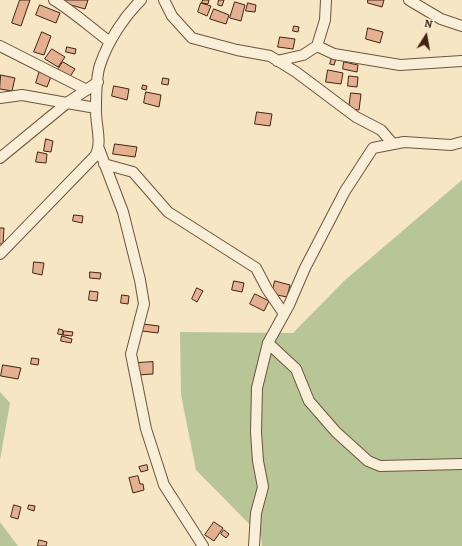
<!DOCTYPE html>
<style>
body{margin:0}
#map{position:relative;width:462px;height:546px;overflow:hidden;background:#f6e6c3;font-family:Alegreya,serif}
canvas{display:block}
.north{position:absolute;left:406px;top:16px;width:40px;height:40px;-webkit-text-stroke:3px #f9efd8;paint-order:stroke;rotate:11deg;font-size:11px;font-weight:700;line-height:16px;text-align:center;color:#3f2413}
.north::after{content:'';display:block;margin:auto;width:14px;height:18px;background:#3f2413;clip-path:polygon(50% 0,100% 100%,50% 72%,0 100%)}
</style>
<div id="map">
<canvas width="462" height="546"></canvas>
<div class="north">N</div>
</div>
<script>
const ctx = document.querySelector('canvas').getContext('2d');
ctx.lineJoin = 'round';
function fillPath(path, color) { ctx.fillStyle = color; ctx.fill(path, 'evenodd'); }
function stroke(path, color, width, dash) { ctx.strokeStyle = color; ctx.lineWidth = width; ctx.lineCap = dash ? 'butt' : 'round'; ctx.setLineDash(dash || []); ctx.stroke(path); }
const green = new Path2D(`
 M462,180V546H262L261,536L196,470L181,395L180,332L293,333L344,281Z
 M0,392L10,403L0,460Z
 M0,522L18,546H0Z`);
const building = new Path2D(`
 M20,0H30L21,26L12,23Z
 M65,0H88L85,9L64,3Z
 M203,0H209L208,4L202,3Z
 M219,0H224L222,6L218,5Z
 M368,0H384L382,7L368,3Z
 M235,2L245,5L241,21L230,18Z
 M201,3L211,6L207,16L198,12Z
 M248,3L256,5L255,12L246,11Z
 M40,5L60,13L56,23L36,15Z
 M214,9L229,15L226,24L210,19Z
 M294,26L299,27L298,32L293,31Z
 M368,28L383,32L380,43L366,39Z
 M42,32L51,36L44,55L34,52Z
 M280,37L295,39L293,49L278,47Z
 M67,47L76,49L75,54L66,52Z
 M52,49L65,57L58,67L45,59Z
 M332,58L336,59L334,65L330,64Z
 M63,62L75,69L69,78L57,71Z
 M344,62L358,65L357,72L343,69Z
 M40,70L52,74L47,87L36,83Z
 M328,70L343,73L341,84L326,82Z
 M1,75L15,78L12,91L0,89Z
 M349,76L358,77L357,87L348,86Z
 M163,78L169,79L168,85L162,84Z
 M143,85L147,86L146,90L142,89Z
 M114,86L129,89L127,100L112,96Z
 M146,92L161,95L159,107L144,103Z
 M351,93L361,94L359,110L349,109Z
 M257,112L272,114L270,126L255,124Z
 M46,139L53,141L51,152L44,151Z
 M115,144L137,147L135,157L113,154Z
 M38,152L47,154L46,163L36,162Z
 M74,215L83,216L82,223L73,221Z
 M0,228H4L3,244H0Z
 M34,262L44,263L42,275L33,273Z
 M90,272L101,273L100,279L90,278Z
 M234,281L244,283L242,292L232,290Z
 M275,281L290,285L287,297L272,294Z
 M197,288L203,291L197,302L192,299Z
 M90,291L98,292L97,301L89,300Z
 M255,294L269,301L264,311L250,304Z
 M122,295L129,296L128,304L121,303Z
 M143,324L159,326L158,333L142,331Z
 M59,329L63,330V335L58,334Z
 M64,331L73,332L72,336L63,335Z
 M62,336L72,339L71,343L61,341Z
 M32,358L39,359L38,365L31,364Z
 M153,362V374L138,375L137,363Z
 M3,365L21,368L18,379L1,376Z
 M147,465L148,470L141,472L139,467Z
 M138,476L140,484H143L144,490L133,493L129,478Z
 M14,505L21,507L18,519L11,517Z
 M29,505L35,506L34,511L28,509Z
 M214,522L223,528L214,541L205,535Z
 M224,530L229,534L226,538L221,534Z
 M39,540L47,542L46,546H38Z`);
const street = new Path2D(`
 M54,0C74,12 91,28 110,42
 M164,0L172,16L192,38L237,50L270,56L296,72L356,117L381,130L393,144
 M409,0L441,19L462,26
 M0,46L87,90
 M317,46L334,54L400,65L462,61
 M277,61L303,55L317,46L325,20L326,0
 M0,98L22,95L67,103L98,82
 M99,149L123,212L140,280L144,304L131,354L146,429L164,485L203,546
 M0,158L67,103L96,108
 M104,164L133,172L168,212L256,268L267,289L284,314
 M0,254L95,156C103,143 95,123 96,108C96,95 96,77 100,65C108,41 124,17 141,0
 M268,343L296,369L309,401L336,432L368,461L380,466L462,464
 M254,546L256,513L263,487L258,461L256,432L257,388L268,343L289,305L305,268L345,191L373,148L404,142L451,145L462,142`);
fillPath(green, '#b8c697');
fillPath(building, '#e5af91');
stroke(building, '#3f2413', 1);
stroke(street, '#6d543f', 12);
stroke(street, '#f9efd8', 10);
</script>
